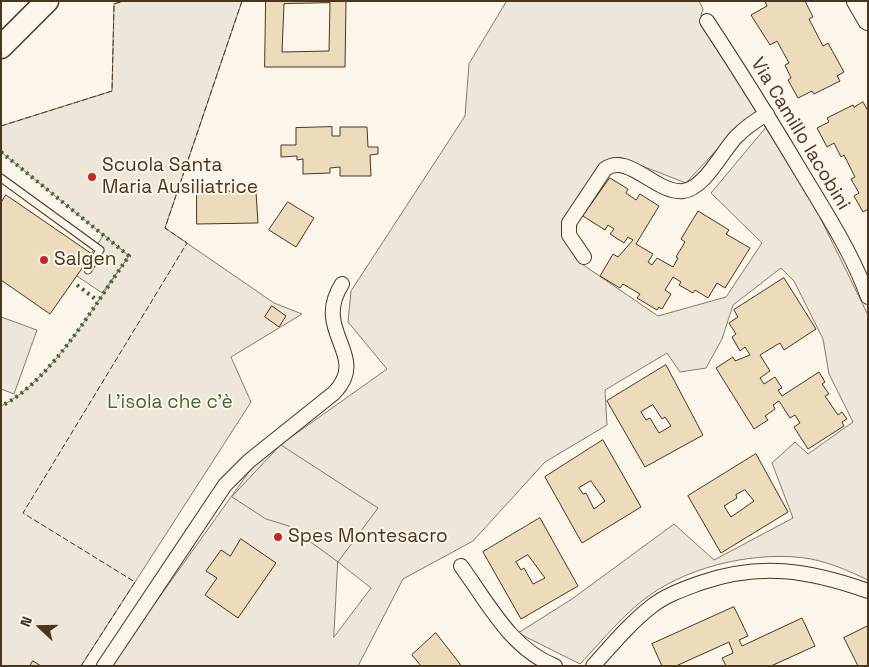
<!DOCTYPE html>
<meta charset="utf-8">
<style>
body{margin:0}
#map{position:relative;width:869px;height:667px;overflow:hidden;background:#fbf6e9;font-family:"Space Grotesk",sans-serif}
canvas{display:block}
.frame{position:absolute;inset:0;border:2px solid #4a3520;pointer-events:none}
.north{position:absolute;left:15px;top:602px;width:50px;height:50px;-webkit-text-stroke:4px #fbf6e9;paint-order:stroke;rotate:291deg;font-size:14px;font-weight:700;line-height:20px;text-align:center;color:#4a3520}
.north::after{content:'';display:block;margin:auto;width:18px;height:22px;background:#4a3520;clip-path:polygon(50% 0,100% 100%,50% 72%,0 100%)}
</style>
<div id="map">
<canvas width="869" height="667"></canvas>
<div class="frame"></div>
<div class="north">N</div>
</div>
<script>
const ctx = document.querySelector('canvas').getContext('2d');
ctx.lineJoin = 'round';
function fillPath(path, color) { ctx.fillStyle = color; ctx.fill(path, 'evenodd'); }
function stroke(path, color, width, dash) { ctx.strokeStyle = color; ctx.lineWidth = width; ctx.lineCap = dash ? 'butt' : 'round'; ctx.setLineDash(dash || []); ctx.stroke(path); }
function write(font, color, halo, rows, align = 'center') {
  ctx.font = font + ' "Space Grotesk",sans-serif'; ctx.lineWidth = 4; ctx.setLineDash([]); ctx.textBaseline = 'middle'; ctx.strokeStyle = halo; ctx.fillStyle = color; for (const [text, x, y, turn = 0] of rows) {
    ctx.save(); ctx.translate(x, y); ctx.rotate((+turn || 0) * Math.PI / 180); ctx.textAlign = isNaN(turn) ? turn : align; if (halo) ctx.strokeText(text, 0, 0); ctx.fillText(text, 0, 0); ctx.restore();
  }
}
const green = new Path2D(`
 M124,1H242L165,228L274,303L302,314L231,357L251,402L81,666H1V406C52,381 96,302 129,256L1,152V126L112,91L114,4Z
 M507,1H699L703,9L701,15L758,112L723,143L686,183L619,157L571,207L562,231L579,262L658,316L726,297L762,243L711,193L767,126L812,201L868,315V580C849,571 831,563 811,559C760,550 692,565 650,595C624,613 602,641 580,664L518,633L572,599L674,524L714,560L793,518L772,463L795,442L808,454L853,422L829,374L823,339L794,281L781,268L733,305L722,339L706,368L680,372L667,353L605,390L607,425L545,462L473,541L403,579L358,666H110L256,462L387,369L348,322L351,291L465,116L469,64ZM338,562L371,588L334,637Z
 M1,317L37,330L14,394L1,389Z`);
const parking = new Path2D(`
 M104,235L129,256L102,293L77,276Z
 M281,445L378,508L338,562L289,526L266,519L232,497Z`);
const building = new Path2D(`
 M266,1H346L345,67H265ZM330,3L329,51L282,52L284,4Z
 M805,1L813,17L809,19L823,46L828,43L844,72L837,76L840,81L814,94L812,91L798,98L788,80L791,78L785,65L789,63L777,41L770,45L751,15L767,6L765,1Z
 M863,102L868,111V209L863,212L854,196L859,193L851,179L855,177L844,155L841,157L834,143L827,147L817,128L829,122L827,118L853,105L854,107Z
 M332,127V136H340V127H367L368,147H378V154L370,155L371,176H340V167L330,168V173L303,174V159L297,160V156L281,157V145H296V128Z
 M610,178L628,189L626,193L636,200L640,194L659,206L636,244L653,254L648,262L652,265L657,258L673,267L678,258L676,257L685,242L681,239L698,211L729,230L726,234L750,248L725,288L717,283L708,298L695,290L693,293L679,285L681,282L673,277L665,290L671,294L662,309L659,307L657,310L637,298L640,294L623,284L620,288L600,276L613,254L618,257L633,240L628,237L624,243L610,234L614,229L608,225L605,230L583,216Z
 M197,190L256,192L258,223L197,224Z
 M6,195L92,254L50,314L1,280V203Z
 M288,202L314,218L296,247L269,230Z
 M784,278L816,329L784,350L780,343L760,355L770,371L760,378L764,384L775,377L782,388L778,390L782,396L819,372L825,382L822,384L829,394L825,396L838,415L842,412L847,419L842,422L844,426L808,449L794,427L800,423L795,415L790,418L779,401L773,405L775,409L765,416L768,420L754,429L716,368L733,357L735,361L750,355L745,347L740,351L732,337L736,334L729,323L738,317L734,310Z
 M272,306L286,316L279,327L265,317Z
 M666,365L703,435L645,467L607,401ZM653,405L662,419L665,417L671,426L659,433L650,418L646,420L641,412Z
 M603,440L641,507L582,543L545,477ZM591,481L605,501L594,509L586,493L583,494L579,488Z
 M756,454L788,512L721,553L688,496ZM745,490L754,501L731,517L724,506L737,498L736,495Z
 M540,518L578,586L521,619L483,552ZM528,555L545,578L533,584L524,568L521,570L516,562Z
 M241,539L276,563L238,618L205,595L217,578L206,571L221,550L230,556Z
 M734,607L748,636L739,640L742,646L802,618L815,646L771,666H726L722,658L733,653L729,642L676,666H662L652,644Z
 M868,626V666H858L844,638Z
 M436,633L460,664L461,666H421L412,655Z
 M33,661L41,666H30Z`);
const lane = new Path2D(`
 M1,178L100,250L88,270`);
const street = new Path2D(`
 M707,21C740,71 771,121 802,173C826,213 852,253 868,297
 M584,257L569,235V223L605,169C628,152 656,194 683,191C704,189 722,152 736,137C745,128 756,120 767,114
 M461,566C488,603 511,649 555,666
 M104,666L225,485L249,461L334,393C371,355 311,332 342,284
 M593,666C612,645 630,623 652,606C666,595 684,589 700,583C760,562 809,570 868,591`);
const secondary = new Path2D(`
 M857,1L868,20`);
const primary = new Path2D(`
 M1,47L47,1`);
const hedge = new Path2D(`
 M1,152L129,256C96,302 52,381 1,406
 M77,285L98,301`);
const fence = new Path2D(`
 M1,126L112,91L114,4L124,1
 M81,666L135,582L23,513L187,243L165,228L242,1`);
const markers = [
 [92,177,5,"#c62828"],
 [44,260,5,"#c62828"],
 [278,537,5,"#c62828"]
];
const streetNames = [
 ["Via Camillo Iacobini",800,134,59]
];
const poiNames = [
 ["Scuola Santa",102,166],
 ["Maria Ausiliatrice",102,188],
 ["Salgen",54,260],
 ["Spes Montesacro",288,537]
];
const parkNames = [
 ["L'isola che c'è",170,403]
];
fillPath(green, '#ede6d9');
stroke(green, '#887966', 1);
fillPath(parking, '#ede7d9');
stroke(parking, '#887966', 1);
fillPath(building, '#ecdcbc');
stroke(building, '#4a3520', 1);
stroke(lane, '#4a3520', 9);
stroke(street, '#4a3520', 16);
stroke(secondary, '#4a3520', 22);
stroke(primary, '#4a3520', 25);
stroke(lane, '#fbf6e9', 7);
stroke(street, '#fbf6e9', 14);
stroke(secondary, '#fbf6e9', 20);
stroke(primary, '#fbf6e9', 22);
stroke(hedge, '#436837', 4, [2.5, 4]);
stroke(fence, '#4a3520', 1, [6, 2.5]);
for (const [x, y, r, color] of markers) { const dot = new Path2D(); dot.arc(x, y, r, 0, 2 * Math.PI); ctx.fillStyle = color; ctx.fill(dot); stroke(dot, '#fbf6e9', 2); }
write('19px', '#4a3520', '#fbf6e9', streetNames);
write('19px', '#4a3520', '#fbf6e9', poiNames, 'left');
write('19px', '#436837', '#fbf6e9', parkNames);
</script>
